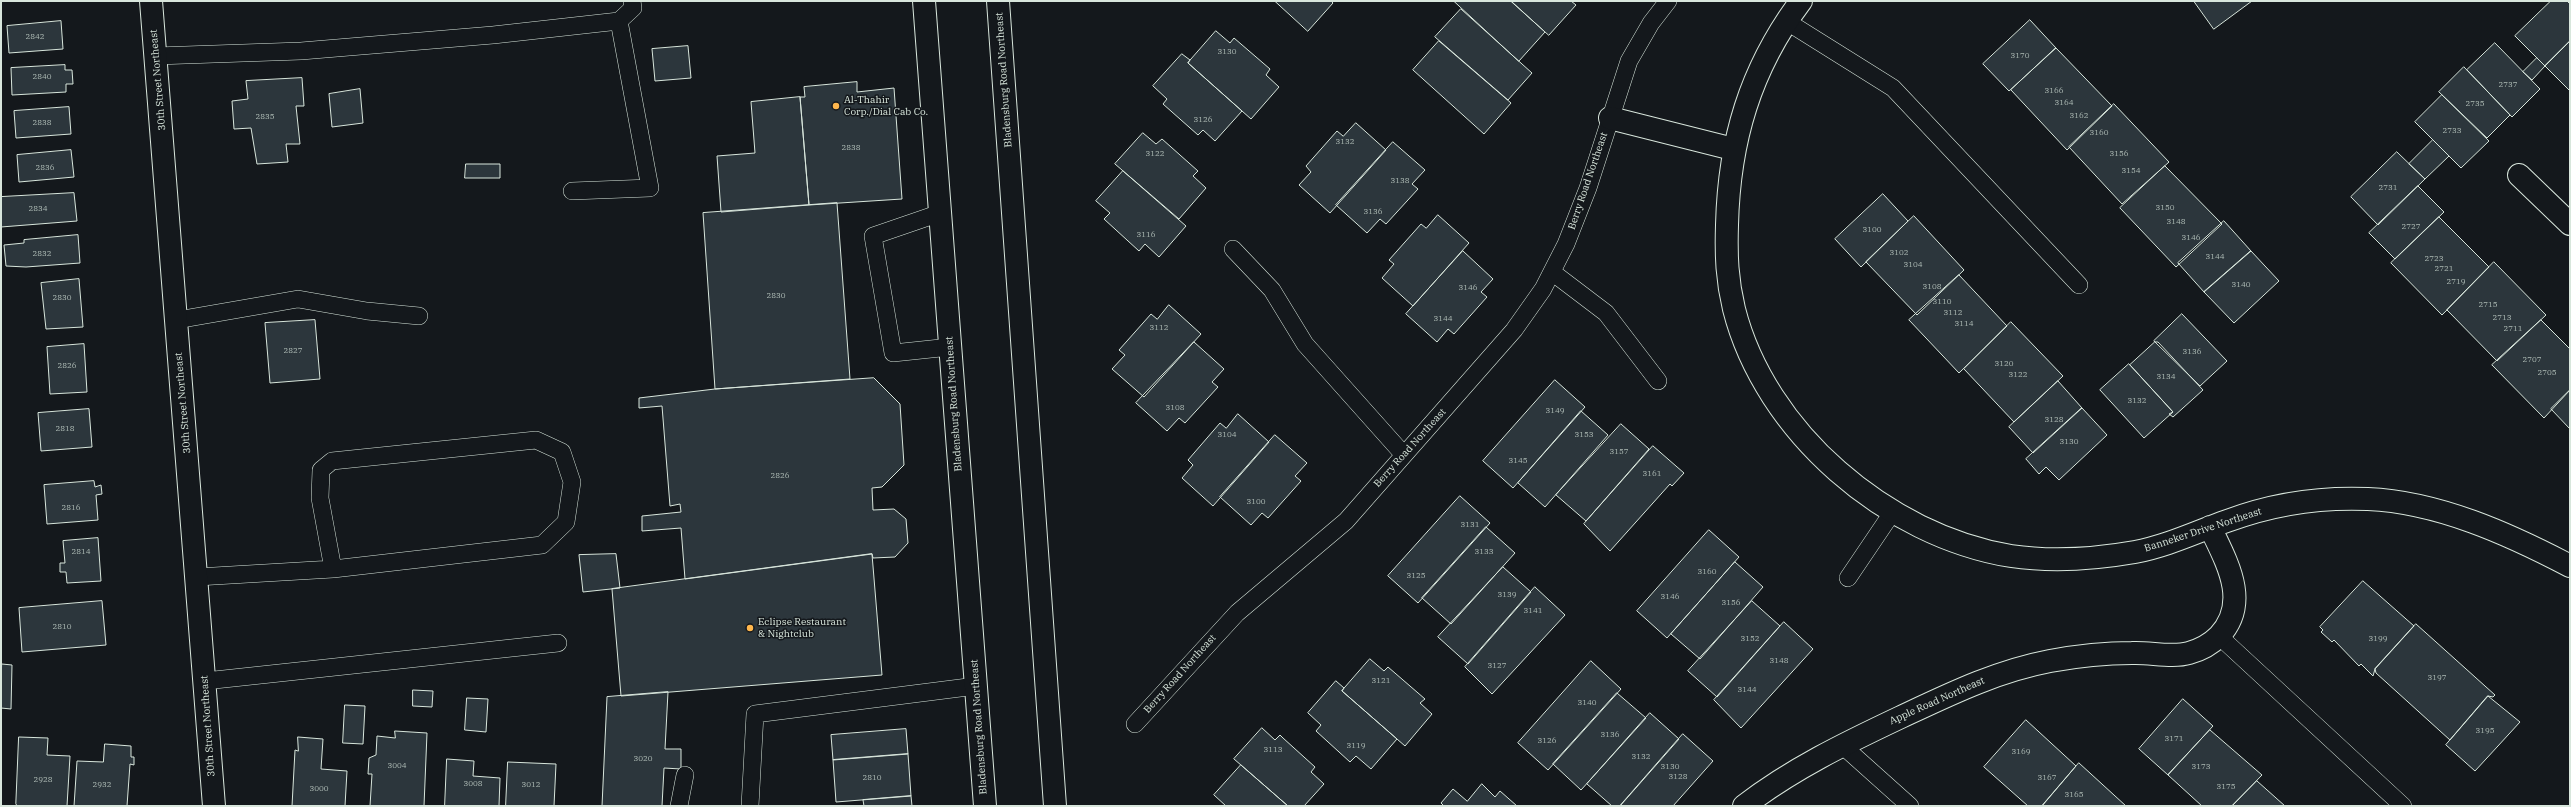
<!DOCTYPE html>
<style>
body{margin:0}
#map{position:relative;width:2571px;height:807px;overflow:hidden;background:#14181c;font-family:"IBM Plex Serif",serif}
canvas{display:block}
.frame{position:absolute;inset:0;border:2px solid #d8e6dc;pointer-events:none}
</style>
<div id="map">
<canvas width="2571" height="807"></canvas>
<div class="frame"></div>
</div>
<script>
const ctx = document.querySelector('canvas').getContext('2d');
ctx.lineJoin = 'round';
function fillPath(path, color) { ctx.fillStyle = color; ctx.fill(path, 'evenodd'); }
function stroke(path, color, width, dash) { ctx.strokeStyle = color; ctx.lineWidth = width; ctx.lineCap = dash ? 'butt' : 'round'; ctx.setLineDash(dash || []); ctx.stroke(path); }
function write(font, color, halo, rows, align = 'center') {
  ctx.font = font + ' "IBM Plex Serif",serif'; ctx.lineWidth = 3; ctx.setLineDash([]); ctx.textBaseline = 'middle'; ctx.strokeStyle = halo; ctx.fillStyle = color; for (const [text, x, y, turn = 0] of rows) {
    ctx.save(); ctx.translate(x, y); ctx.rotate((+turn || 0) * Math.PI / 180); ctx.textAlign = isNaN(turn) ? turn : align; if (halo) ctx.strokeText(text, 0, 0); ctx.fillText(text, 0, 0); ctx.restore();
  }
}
const building = new Path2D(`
 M1275,1H1331L1333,3L1308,31Z
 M1454,1H1511L1545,32L1519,61Z
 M1511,1H1571L1576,5L1549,35Z
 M2194,1H2252L2214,29Z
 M2551,1H2567L2570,4V41L2545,66L2515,36Z
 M1461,9L1532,73L1508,100L1435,37Z
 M2030,20L2056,48L2009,91L1983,64Z
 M61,21L63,49L9,53L7,26Z
 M1216,31L1230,43L1234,38L1270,69L1266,75L1279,87L1251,119L1188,63Z
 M1439,41L1511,103L1484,134L1413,70Z
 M2570,41V91L2545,66Z
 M2495,43L2540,89L2512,117L2467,70Z
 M688,46L691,78L655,81L652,49Z
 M2056,48L2112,106L2067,150L2011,90Z
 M1182,54L1190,60L1188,63L1242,111L1215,141L1203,130L1198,135L1163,104L1167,99L1153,86Z
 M2537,58L2545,66L2532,80L2523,72Z
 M65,65V70H72L73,84H66V92L12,95L11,68Z
 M2464,67L2510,115L2487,138L2439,92Z
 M302,78L304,106H296L300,144H286L288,162L257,164L251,128L234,129L232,101L248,99L246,81Z
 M857,82V92L894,88L902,199L809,205L800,97H805L804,87Z
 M360,89L363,123L332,127L329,94Z
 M2442,95L2489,141L2461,168L2415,122Z
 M800,97L809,205L721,212L717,156L755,153L751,102Z
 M2114,104L2169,162L2122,204L2069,147Z
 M69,107L71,134L16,138L14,111Z
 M1356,123L1386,150L1330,213L1299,185L1311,172L1306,166L1337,131L1343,136Z
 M1143,133L1156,144L1162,139L1198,171L1193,176L1206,188L1179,219L1115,164Z
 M2433,140L2449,156L2425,179L2409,164Z
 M1393,142L1425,170L1412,184L1418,189L1386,224L1380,219L1367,233L1336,205Z
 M71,150L74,177L19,182L17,155Z
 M2397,152L2425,179L2378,225L2351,197Z
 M466,164H500V178H465Z
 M2165,166L2222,224L2176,267L2120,208Z
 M1123,171L1186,226L1159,257L1145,244L1139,251L1104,219L1110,213L1096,201Z
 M2418,186L2444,212L2395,259L2369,233Z
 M74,193L77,221L1,227V197Z
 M1883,194L1908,221L1861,267L1835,239Z
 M837,203L850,379L715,389L703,213Z
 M1438,215L1469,243L1413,306L1382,278L1394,264L1389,260L1421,224L1426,228Z
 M1914,216L1964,270L1917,315L1866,262Z
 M2439,217L2489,267L2442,315L2391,263Z
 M2224,221L2251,251L2204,292L2178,263Z
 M78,235L80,263L26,267L6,266L4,245L24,243V240Z
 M1463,251L1493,279L1481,292L1487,297L1454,334L1448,329L1437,342L1406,314Z
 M2251,251L2279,281L2234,323L2204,292Z
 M2494,262L2546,315L2497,361L2447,310Z
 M1959,275L2007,326L1959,373L1909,320Z
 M79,279L83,327L46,329L41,283Z
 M1169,305L1201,334L1144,397L1112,369L1125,355L1119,350L1151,314L1157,319Z
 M2182,314L2227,361L2200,386L2154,341Z
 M315,320L320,379L270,383L265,323Z
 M2541,320L2570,349V390L2544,418L2492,365Z
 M2011,322L2063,376L2014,422L1964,369Z
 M1194,342L1224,369L1212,382L1218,387L1185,423L1179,418L1167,431L1136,403Z
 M2155,342H2158L2203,390L2173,417L2169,414L2173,412L2130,365Z
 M84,344L87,392L50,394L47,347Z
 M2129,364L2173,412L2144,438L2100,390Z
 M874,378L900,404L904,465L882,487L872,488L873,510L894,509L906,519L908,543L895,557L873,558L872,554L685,579L681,528L642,531V516L681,512L680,504L670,506L662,406L639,408V398L715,389Z
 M1555,380L1585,407L1513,488L1483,461Z
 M2058,381L2082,408L2033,453L2009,427Z
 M2570,390V429L2551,409Z
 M2082,408L2107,435L2059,480L2046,467L2039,474L2026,459Z
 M89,409L92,447L41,451L38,413Z
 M1581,411L1608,435L1545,507L1518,483Z
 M1238,414L1269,442L1213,506L1182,478L1193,465L1188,460L1220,423L1226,428Z
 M1621,424L1649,449L1586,521L1556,495Z
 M1275,435L1307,463L1295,476L1301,481L1268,518L1262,513L1251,525L1220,497Z
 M1653,446L1684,473L1672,486L1670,484L1610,551L1584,524Z
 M94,481L95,487L101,485L102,494L96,495L98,520L47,524L44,485Z
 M1460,496L1490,523L1418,603L1388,576Z
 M1486,527L1515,553L1451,624L1422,598Z
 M1709,530L1739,557L1667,638L1637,611Z
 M98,538L101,581L67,583L66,572H60V563H65L63,541Z
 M616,554L620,588L583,592L579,555Z
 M872,554L882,675L621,696L612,589Z
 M1735,562L1763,587L1700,659L1671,634Z
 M1503,567L1531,592L1468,664L1438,637Z
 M2363,581L2414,626L2375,669L2373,676L2361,664L2359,666L2334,640L2332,642L2321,632L2323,630L2320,627Z
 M1535,587L1565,615L1492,694L1465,667Z
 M102,601L106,645L22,652L19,608Z
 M1752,601L1780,626L1717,697L1688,671Z
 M1784,622L1813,649L1741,728L1714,700Z
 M2416,624L2495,695L2493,697L2488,696L2450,740L2376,673L2375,669Z
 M1370,659L1384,671L1388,667L1425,699L1420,703L1432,714L1405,746L1342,691Z
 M1591,661L1621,689L1548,770L1518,743Z
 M2,664L12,665L11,709L1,708Z
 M1336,681L1344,688L1342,691L1397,739L1371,769L1356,756L1350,762L1316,731L1321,725L1308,713Z
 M413,690L433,691L432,707L413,706Z
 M668,692L665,749H681V769L664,768L662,806H602L607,697Z
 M1617,693L1646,718L1581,790L1553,764Z
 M2488,696L2520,722L2475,771L2446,745Z
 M467,698L488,699L486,732L465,730Z
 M2183,699L2213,726L2168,775L2139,749Z
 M345,705L365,706L363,744L343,743Z
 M1650,713L1679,739L1620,806H1612L1587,784Z
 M2026,720L2076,766L2042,806H2028L1984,767Z
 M1262,728L1275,740L1280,735L1283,738L1315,767L1311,772L1324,784L1304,806H1288L1234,759Z
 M906,729L908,754L833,760L831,735Z
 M2210,730L2262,775L2232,806H2202L2168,775Z
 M395,731L427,733L424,806H370L372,774H368L369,758L376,755L377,736L395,738Z
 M1683,734L1713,761L1673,806H1620Z
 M19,737L48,738L47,755L70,756L67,806H17L16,804Z
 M298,737L323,739L321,769L347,771L345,806H292L295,750L298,751Z
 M105,744L131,746V757H134V765L130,764L127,806H74L77,761L103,762Z
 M908,754L911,796L836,802L833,760Z
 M447,759L474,761L473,776L500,778L499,806H445Z
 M508,762L556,764L554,806H506Z
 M2079,763L2126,806H2042Z
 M1241,765L1288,806H1226L1214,795Z
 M2257,781L2285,806H2232Z
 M1482,784L1495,797L1500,791L1517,806H1444L1441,803L1453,789L1467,801Z
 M911,796L912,806H864L863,800Z`);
const lane = new Path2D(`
 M1786,21L1893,88L2079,285
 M156,56L301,51L493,35L619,21L633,8L632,1
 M572,191L650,188L619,21
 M940,213L873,236L893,353L950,347
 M1233,249L1272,290L1305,344L1404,455
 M1552,272L1606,313L1658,381
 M177,320L298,299L367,311L419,316
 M197,577L333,569L542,545L566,522L572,482L562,452L536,440L332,461L321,470L320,498L333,569
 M1848,578L1894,510
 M2219,636L2403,806
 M205,681L558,643
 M1135,724L1237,613L1346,521L1514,330L1543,289L1566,244L1588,188L1629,61L1651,23L1668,1
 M1843,746L1910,806
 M679,806L685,775
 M750,806L755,714L976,686`);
const street = new Path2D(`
 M151,1L214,806
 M1801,1C1750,69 1729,141 1727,225C1726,256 1727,280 1734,309C1765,432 1887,536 2011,556C2052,562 2095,559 2135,552C2167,546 2196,532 2227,521C2272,504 2320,497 2368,499C2438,502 2509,534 2570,566
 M1610,118L1733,149
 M2519,175L2570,224
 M1744,806C1792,769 1846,743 1901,717C1950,694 1997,671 2050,661C2077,656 2104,653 2132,653C2150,652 2172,658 2189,653C2200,650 2211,644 2219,636C2251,602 2226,561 2210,527`);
const primary = new Path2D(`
 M924,1L985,806
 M998,1L1055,806`);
const markers = [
 [836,106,4,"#ffb74d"],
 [750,628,4,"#ffb74d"]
];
const numberNames = [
 ["2842",35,37],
 ["3130",1227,52],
 ["3170",2020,56],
 ["2840",42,77],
 ["2737",2508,85],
 ["3166",2054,91],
 ["3164",2064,103],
 ["2735",2475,104],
 ["3162",2079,116],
 ["2835",265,117],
 ["3126",1203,120],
 ["2838",42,123],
 ["2733",2452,131],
 ["3160",2099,133],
 ["3132",1345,142],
 ["2838",851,148],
 ["3122",1155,154],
 ["3156",2119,154],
 ["2836",45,168],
 ["3154",2131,171],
 ["3138",1400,181],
 ["2731",2388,188],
 ["3150",2165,208],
 ["2834",38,209],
 ["3136",1373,212],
 ["3148",2176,222],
 ["2727",2411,227],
 ["3100",1872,230],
 ["3116",1146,235],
 ["3146",2191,238],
 ["3102",1899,253],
 ["2832",42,254],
 ["3144",2215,257],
 ["2723",2434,259],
 ["3104",1913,265],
 ["2721",2444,269],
 ["2719",2456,282],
 ["3140",2241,285],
 ["3108",1932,287],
 ["3146",1468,288],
 ["2830",776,296],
 ["2830",62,298],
 ["3110",1942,302],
 ["2715",2488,305],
 ["3112",1953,313],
 ["2713",2502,318],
 ["3144",1443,319],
 ["3114",1964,324],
 ["3112",1159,328],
 ["2711",2513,329],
 ["2827",293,351],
 ["3136",2192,352],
 ["2707",2532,360],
 ["3120",2004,364],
 ["2826",67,366],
 ["2705",2547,373],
 ["3122",2018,375],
 ["3134",2166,377],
 ["3132",2137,401],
 ["3108",1175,408],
 ["3149",1555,411],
 ["3128",2054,420],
 ["2818",65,429],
 ["3104",1227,435],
 ["3153",1584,435],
 ["3130",2069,442],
 ["3157",1619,452],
 ["3145",1518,461],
 ["3161",1652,474],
 ["2826",780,476],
 ["3100",1256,502],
 ["2816",71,508],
 ["3131",1470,525],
 ["2814",81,552],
 ["3133",1484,552],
 ["3160",1707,572],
 ["3125",1416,576],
 ["3139",1507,595],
 ["3146",1670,597],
 ["3156",1731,603],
 ["3141",1533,611],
 ["2810",62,627],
 ["3152",1750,639],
 ["3199",2378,639],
 ["3148",1779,661],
 ["3127",1497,666],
 ["3197",2437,678],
 ["3121",1381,681],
 ["3144",1747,690],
 ["3140",1587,703],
 ["3195",2485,731],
 ["3136",1610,735],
 ["3171",2174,739],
 ["3126",1547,741],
 ["3119",1356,746],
 ["3113",1273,750],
 ["3169",2021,752],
 ["3132",1641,757],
 ["3020",643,759],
 ["3004",397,766],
 ["3130",1670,767],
 ["3173",2201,767],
 ["3128",1678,777],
 ["2810",872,778],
 ["3167",2047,778],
 ["2928",43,780],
 ["3008",473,784],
 ["2932",102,785],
 ["3012",531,785],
 ["3175",2226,787],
 ["3000",319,789],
 ["3165",2074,795]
];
const streetNames = [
 ["30th Street Northeast",158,80,-95],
 ["Bladensburg Road Northeast",1004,80,-94],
 ["Berry Road Northeast",1588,181,-71],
 ["30th Street Northeast",183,403,-95],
 ["Bladensburg Road Northeast",954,404,-94],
 ["Berry Road Northeast",1410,448,-48],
 ["Banneker Drive Northeast",2203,530,-18],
 ["Berry Road Northeast",1180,674,-48],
 ["Apple Road Northeast",1937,701,-24],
 ["30th Street Northeast",208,726,-94],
 ["Bladensburg Road Northeast",979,727,-94]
];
const poiNames = [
 ["Al-Thahir",844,100],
 ["Corp./Dial Cab Co.",844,112],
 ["Eclipse Restaurant",758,622],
 ["& Nightclub",758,634]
];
fillPath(building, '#2c363c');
stroke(building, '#d8e6dc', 1);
stroke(lane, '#d8e6dc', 18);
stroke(street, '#d8e6dc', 24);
stroke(primary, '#d8e6dc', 24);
stroke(lane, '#14181c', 17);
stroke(street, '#14181c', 22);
stroke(primary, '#14181c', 22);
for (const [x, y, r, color] of markers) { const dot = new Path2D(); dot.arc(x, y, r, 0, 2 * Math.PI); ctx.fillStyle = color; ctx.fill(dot); stroke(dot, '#14181c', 1.5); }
write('8px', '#adbab4', null, numberNames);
write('10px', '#d8e6dc', '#14181c', streetNames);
write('10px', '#d8e6dc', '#14181c', poiNames, 'left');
</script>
